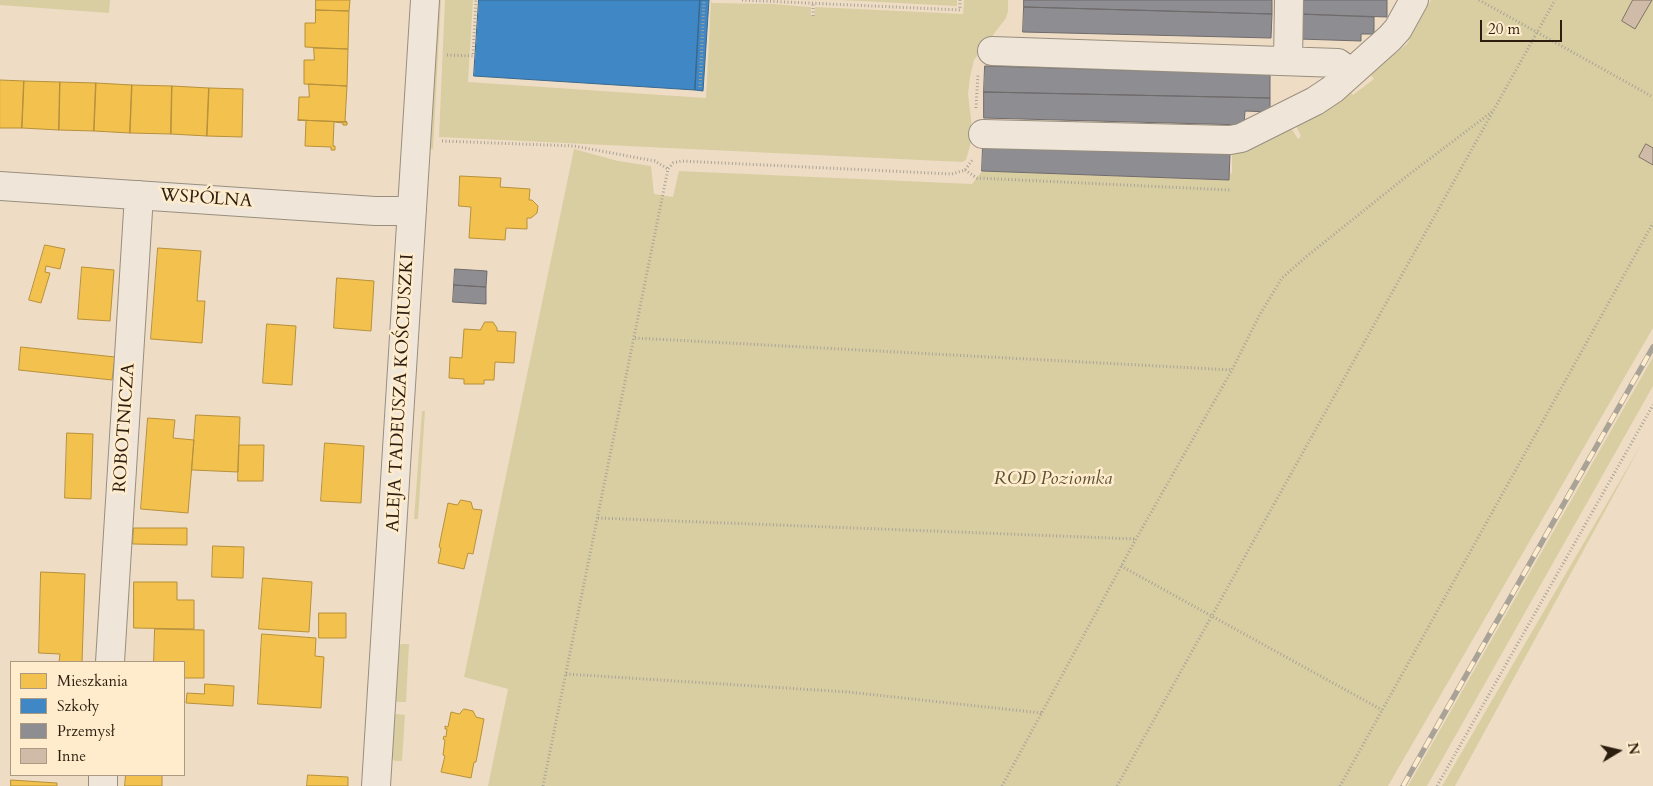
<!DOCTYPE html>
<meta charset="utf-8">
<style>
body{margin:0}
#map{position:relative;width:1653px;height:786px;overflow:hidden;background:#eeddc4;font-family:Cardo,serif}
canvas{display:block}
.legend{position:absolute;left:10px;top:661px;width:175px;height:115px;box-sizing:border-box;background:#ffeccd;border:1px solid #ab9981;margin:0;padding:6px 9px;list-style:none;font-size:15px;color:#2c1d0f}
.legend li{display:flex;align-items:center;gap:10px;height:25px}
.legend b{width:25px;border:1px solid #ab9981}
.north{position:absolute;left:1593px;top:726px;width:50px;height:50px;-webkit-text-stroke:4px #ffeccd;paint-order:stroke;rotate:81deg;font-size:14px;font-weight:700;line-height:20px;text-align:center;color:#2c1d0f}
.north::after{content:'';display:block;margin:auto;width:18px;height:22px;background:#2c1d0f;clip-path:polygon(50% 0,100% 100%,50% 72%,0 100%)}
.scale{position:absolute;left:1480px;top:20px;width:82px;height:22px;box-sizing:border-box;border:2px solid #2c1d0f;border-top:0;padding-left:6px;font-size:15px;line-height:18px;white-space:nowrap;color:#2c1d0f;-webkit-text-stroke:4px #ffeccd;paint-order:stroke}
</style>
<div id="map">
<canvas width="1653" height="786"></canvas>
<ul class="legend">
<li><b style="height:14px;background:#f2c14e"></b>Mieszkania</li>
<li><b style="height:14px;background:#3f88c5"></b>Szkoły</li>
<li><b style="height:14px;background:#8d8d92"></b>Przemysł</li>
<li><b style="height:14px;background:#d0bba9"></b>Inne</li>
</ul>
<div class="north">N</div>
<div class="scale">20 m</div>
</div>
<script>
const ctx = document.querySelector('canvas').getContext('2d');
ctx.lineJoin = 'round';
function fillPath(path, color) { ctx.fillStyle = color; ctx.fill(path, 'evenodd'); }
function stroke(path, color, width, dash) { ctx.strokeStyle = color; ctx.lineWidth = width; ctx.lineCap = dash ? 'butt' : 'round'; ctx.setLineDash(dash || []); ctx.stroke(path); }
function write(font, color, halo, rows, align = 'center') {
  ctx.font = font + ' Cardo,serif'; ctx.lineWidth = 5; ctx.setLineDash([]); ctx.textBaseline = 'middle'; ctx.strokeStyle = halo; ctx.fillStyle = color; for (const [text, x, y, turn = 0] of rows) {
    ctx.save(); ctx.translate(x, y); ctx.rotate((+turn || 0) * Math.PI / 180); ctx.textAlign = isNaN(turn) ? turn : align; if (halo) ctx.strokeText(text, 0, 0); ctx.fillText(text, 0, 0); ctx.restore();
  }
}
const green = new Path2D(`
 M0,0H110L109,13L0,5Z
 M436,0H441L433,149L427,148Z
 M445,0H473L468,82L706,98L711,0L712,3L773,4L811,7V16H814L815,7L963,14L964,0H1008V11L1006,18L974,60L970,77L968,94L973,135L966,160L962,162L439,137Z
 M840,0H957V6Z
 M1431,0H1653V328L1388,786H488L508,689L464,677L574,149L618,161L651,166L654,194L673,197L679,171L972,184L982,171L1229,180L1230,174L1232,173V153L1288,123L1298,139L1301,136L1293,120L1349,91L1353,95L1374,79L1370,74L1407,44Z
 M1653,357V386L1427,786H1408Z
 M422,411H425L418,519H414Z
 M1642,443L1455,786H1442Z
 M401,644H409L406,702H397L393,697L396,648Z
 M396,714L405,715L402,761H395L390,757L391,718Z`);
const homes = new Path2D(`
 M316,0H350L349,11L316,10Z
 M316,10L349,11L348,49L305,47V23H315Z
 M314,48L348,49L347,86L304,84V60H314Z
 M0,80L24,81L22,128H0Z
 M24,81L60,82L59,130L22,128Z
 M60,82L96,83L94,131L59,130Z
 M96,83L132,85L130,133L94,131Z
 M309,84L347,86L345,121L347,122L298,120L299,97H309Z
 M132,85L172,86L171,134L130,133Z
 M172,86L209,88L207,136L171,134Z
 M209,88L243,89L242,137L207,136Z
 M298,120L347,122V125H343V123L334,122L333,146H335V150H331V147L305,146L306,121Z
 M460,176L501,178L500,187L530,189L529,200H532L538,206L537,213L531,218H527V229L506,228L505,240L469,238L471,207L459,206Z
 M45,245L65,249L60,269L46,266L45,272L50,273L41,303L29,300Z
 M158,248L201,251L197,301H205L202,343L151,339Z
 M82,267L114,270L110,321L78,319Z
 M337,278L374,281L371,331L334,328Z
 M485,322H493L497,328V331L516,332L514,363L495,362L494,380H484V384H464V379L449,378L450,357L462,358L464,329L480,330Z
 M267,324L296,326L292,385L263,383Z
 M21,347L115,357L112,380L19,370Z
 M196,415L240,417L238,472L192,470Z
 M148,418L175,420L173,438L194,440L188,513L141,509Z
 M67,433L93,434L91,499L65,498Z
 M325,443L364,446L361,503L321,501Z
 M239,445H264L263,481H238Z
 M461,500L471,502L473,509L482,510L473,554L468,553L464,569L438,563L441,548L439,547L448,503L457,505Z
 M134,528H187V545L133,544Z
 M213,546L244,547L243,578L212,577Z
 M41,572L85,574L82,662H59L60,654L39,653Z
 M263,578L312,582L309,632L259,629Z
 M134,582H177V600H194V629L134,628Z
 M319,613H346V638H319Z
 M155,629L204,630V678H184V662H154Z
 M262,634L316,638L315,656L324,657L321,708L258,704Z
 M205,684L234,686L233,706L186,703L187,693L204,694Z
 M464,709L473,711L476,717L484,719L476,762H474L471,778L441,772L445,756L443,755L445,740L443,739L444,736L446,737L447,729H445V726L448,727L451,712L459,714Z
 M126,775H162V786H125Z
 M308,775L348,777V786H307Z
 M11,780L57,783V786H11Z`);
const schools = new Path2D(`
 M479,0H700L695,90L474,76Z
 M700,0H709L703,91L695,90Z`);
const industry = new Path2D(`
 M1024,0H1272V14L1024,7Z
 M1300,0H1387V17L1299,14Z
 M1024,7L1272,14L1271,38L1023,32Z
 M1299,14L1374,17V34H1361V41L1299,39Z
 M985,66L1270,74V98L984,92Z
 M984,92L1270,98V112L1245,111L1244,125L984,118Z
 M983,146L1230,154L1229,180L982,171Z
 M455,269L487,271L486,287L454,285Z
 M454,285L486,287V304L453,302Z`);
const building = new Path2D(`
 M1633,0H1652L1635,29L1622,21Z
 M1646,144L1653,148V165L1639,157Z`);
const path = new Path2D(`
 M742,0L960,10V0
 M1479,0L1653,97
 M813,16V3
 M447,55L473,56L476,0
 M700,87L704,0
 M976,108L978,75
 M442,141L574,146L655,161L668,169
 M965,170L977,178L1230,190
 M635,338L1232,370
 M598,518L1136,539
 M1121,566L1382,710
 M566,674L848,692L1042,713
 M543,786L668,169L673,163L681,161L952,174L965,170L973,159
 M1002,786L1136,539L1232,370L1259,316L1282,278L1307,256L1407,176L1493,111
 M1117,786L1555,0
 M1340,786L1653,223
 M1437,786L1653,405`);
const minor = new Path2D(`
 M992,51L1338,63L1351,73
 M1288,61L1289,0
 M983,134L1230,140L1241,138L1315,101L1333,89L1390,38L1398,29L1414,0
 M0,186L375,211H412
 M110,662L139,195
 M103,786V775
 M376,786L425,0`);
const rail = new Path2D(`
 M1403,786L1653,347`);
const streetNames = [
 ["WSPÓLNA",206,199,4],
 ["ALEJA TADEUSZA KOŚCIUSZKI",401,393,-87],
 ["ROBOTNICZA",125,428,-86]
];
const parkNames = [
 ["ROD Poziomka",1053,480]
];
fillPath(green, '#d9cea2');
fillPath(homes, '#f2c14e');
stroke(homes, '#b7903b', 1);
fillPath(schools, '#3f88c5');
stroke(schools, '#39688e', 1);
fillPath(industry, '#8d8d92');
stroke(industry, '#706b6b', 1);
fillPath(building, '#d0bba9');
stroke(building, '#7e7365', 1);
stroke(minor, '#998e7e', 30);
stroke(path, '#a9a297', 3, [1, 2.5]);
stroke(minor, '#efe6d9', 28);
stroke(rail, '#a9a297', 5.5);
stroke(rail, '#ffeccd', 4, [11]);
write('18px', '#2c1d0f', '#ffeccd', streetNames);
write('italic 18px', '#5a4e33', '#ffeccd', parkNames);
</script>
